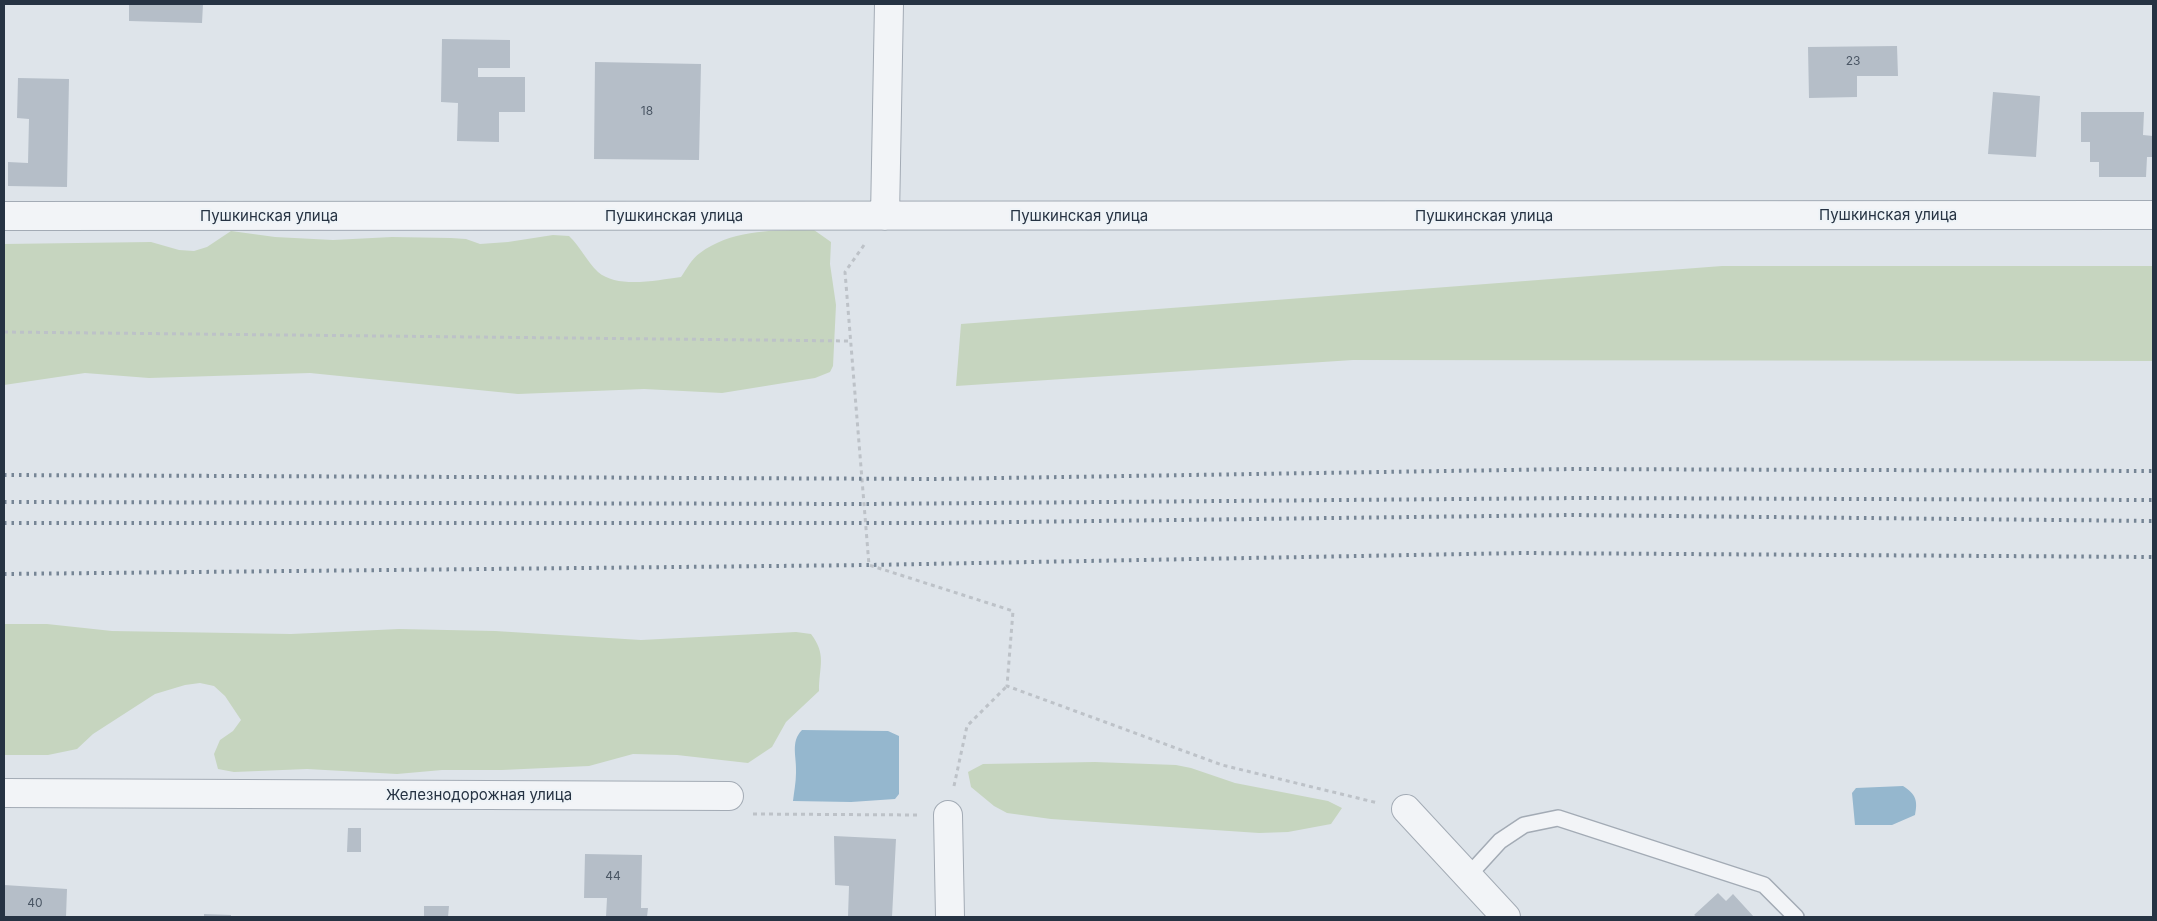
<!DOCTYPE html>
<meta charset="utf-8">
<style>
body{margin:0}
#map{position:relative;width:2157px;height:921px;overflow:hidden;background:#dee4ea;font-family:Inter,sans-serif}
canvas{display:block}
.frame{position:absolute;inset:0;border:5px solid #263343;pointer-events:none}
</style>
<div id="map">
<canvas width="2157" height="921"></canvas>
<div class="frame"></div>
</div>
<script>
const ctx = document.querySelector('canvas').getContext('2d');
ctx.lineJoin = 'round';
function fillPath(path, color) { ctx.fillStyle = color; ctx.fill(path, 'evenodd'); }
function stroke(path, color, width, dash) { ctx.strokeStyle = color; ctx.lineWidth = width; ctx.lineCap = dash ? 'butt' : 'round'; ctx.setLineDash(dash || []); ctx.stroke(path); }
function write(font, color, halo, rows, align = 'center') {
  ctx.font = font + ' Inter,sans-serif'; ctx.lineWidth = 4; ctx.setLineDash([]); ctx.textBaseline = 'middle'; ctx.strokeStyle = halo; ctx.fillStyle = color; for (const [text, x, y, turn = 0] of rows) {
    ctx.save(); ctx.translate(x, y); ctx.rotate((+turn || 0) * Math.PI / 180); ctx.textAlign = isNaN(turn) ? turn : align; if (halo) ctx.strokeText(text, 0, 0); ctx.fillText(text, 0, 0); ctx.restore();
  }
}
const green = new Path2D(`
 M814,230L831,242L830,264L836,305L833,366L830,372L815,378L722,393L644,389L518,394L310,373L149,378L85,373L4,385V244L151,242L179,250L194,251L207,247L231,231L275,237L333,240L392,237L451,238L466,239L480,244L508,242L553,235L569,236C580,246 587,262 598,272C618,289 657,280 681,277C686,270 692,258 700,253C732,229 776,230 814,230Z
 M1722,266H2153V361L1353,360L956,386L961,324Z
 M4,624H47L112,631L291,634L399,629L495,631L641,640L796,632L811,634C827,655 819,666 819,691L786,722L772,747L748,763L677,755L633,754L589,766L502,770H442L397,774L307,769L234,772L218,769L214,754L220,740L233,731L241,720L225,696L214,686L200,683L185,685L155,694L93,734L77,749L48,755H4Z
 M1095,762L1176,765L1191,768L1235,783L1328,801L1342,808L1331,824L1288,832L1259,833L1051,819L1007,813L994,806L971,787L968,772L983,764Z`);
const water = new Path2D(`
 M802,730L888,731L899,736V794L895,799L851,802L793,801C794,792 796,782 796,773C797,757 790,742 802,730Z
 M1903,786C1916,794 1918,801 1915,815L1892,825H1855L1852,793L1856,788Z`);
const building = new Path2D(`
 M129,4H203L202,23L129,21Z
 M442,39L510,40V68H478V77H525V112H499V142L457,141L458,103L441,102Z
 M1897,46L1898,76H1857V97L1809,98L1808,47Z
 M595,62L701,64L699,160L594,159Z
 M18,78L69,79L67,187L8,186V162L28,163L29,119L17,118Z
 M1993,92L2040,96L2036,157L1988,154Z
 M2081,112H2144L2143,135L2153,136V157H2147L2146,177H2099V162H2090V142H2081Z
 M348,828H361V852H347Z
 M834,836L896,839L892,917H848L849,886L835,885Z
 M585,854L642,855L641,908H648L647,917H606L607,898H584Z
 M4,885L67,889L66,917H4Z
 M1718,893L1726,901L1733,894L1754,917H1697L1694,915Z
 M424,906H449L448,917H424Z
 M204,914L231,915V917H204Z`);
const path = new Path2D(`
 M864,245L845,272L869,565L1013,611L1007,686L1222,765L1378,803
 M4,332L851,341
 M954,786L967,726L1007,686
 M753,814L919,815`);
const service = new Path2D(`
 M1468,876L1500,841L1524,825L1558,818L1764,885L1796,917`);
const minor = new Path2D(`
 M4,216L2153,215
 M885,216L889,4
 M4,793L729,796
 M1406,809L1506,917
 M948,815L950,917`);
const rail = new Path2D(`
 M4,475L936,479L1572,469L2153,471
 M4,502L864,504L1580,498L2153,500
 M4,523H936L1572,515L2153,521
 M4,574L869,565L1521,553L2153,557`);
const numberNames = [
 ["23",1853,61],
 ["18",647,111],
 ["44",613,876],
 ["40",35,903]
];
const streetNames = [
 ["Пушкинская улица",1888,215],
 ["Пушкинская улица",269,216],
 ["Пушкинская улица",674,216],
 ["Пушкинская улица",1079,216],
 ["Пушкинская улица",1484,216],
 ["Железнодорожная улица",479,795]
];
fillPath(green, '#c6d5bf');
fillPath(water, '#95b7ce');
fillPath(building, '#b5bec8');
stroke(service, '#a3abb5', 18);
stroke(minor, '#a3abb5', 30);
stroke(path, '#bdc2c8', 3, [4, 4]);
stroke(service, '#f2f4f7', 15);
stroke(minor, '#f2f4f7', 28);
stroke(rail, '#768595', 4, [2.5, 5]);
write('12px', '#4a5664', null, numberNames);
write('15px', '#263343', '#eef3f7', streetNames);
</script>
